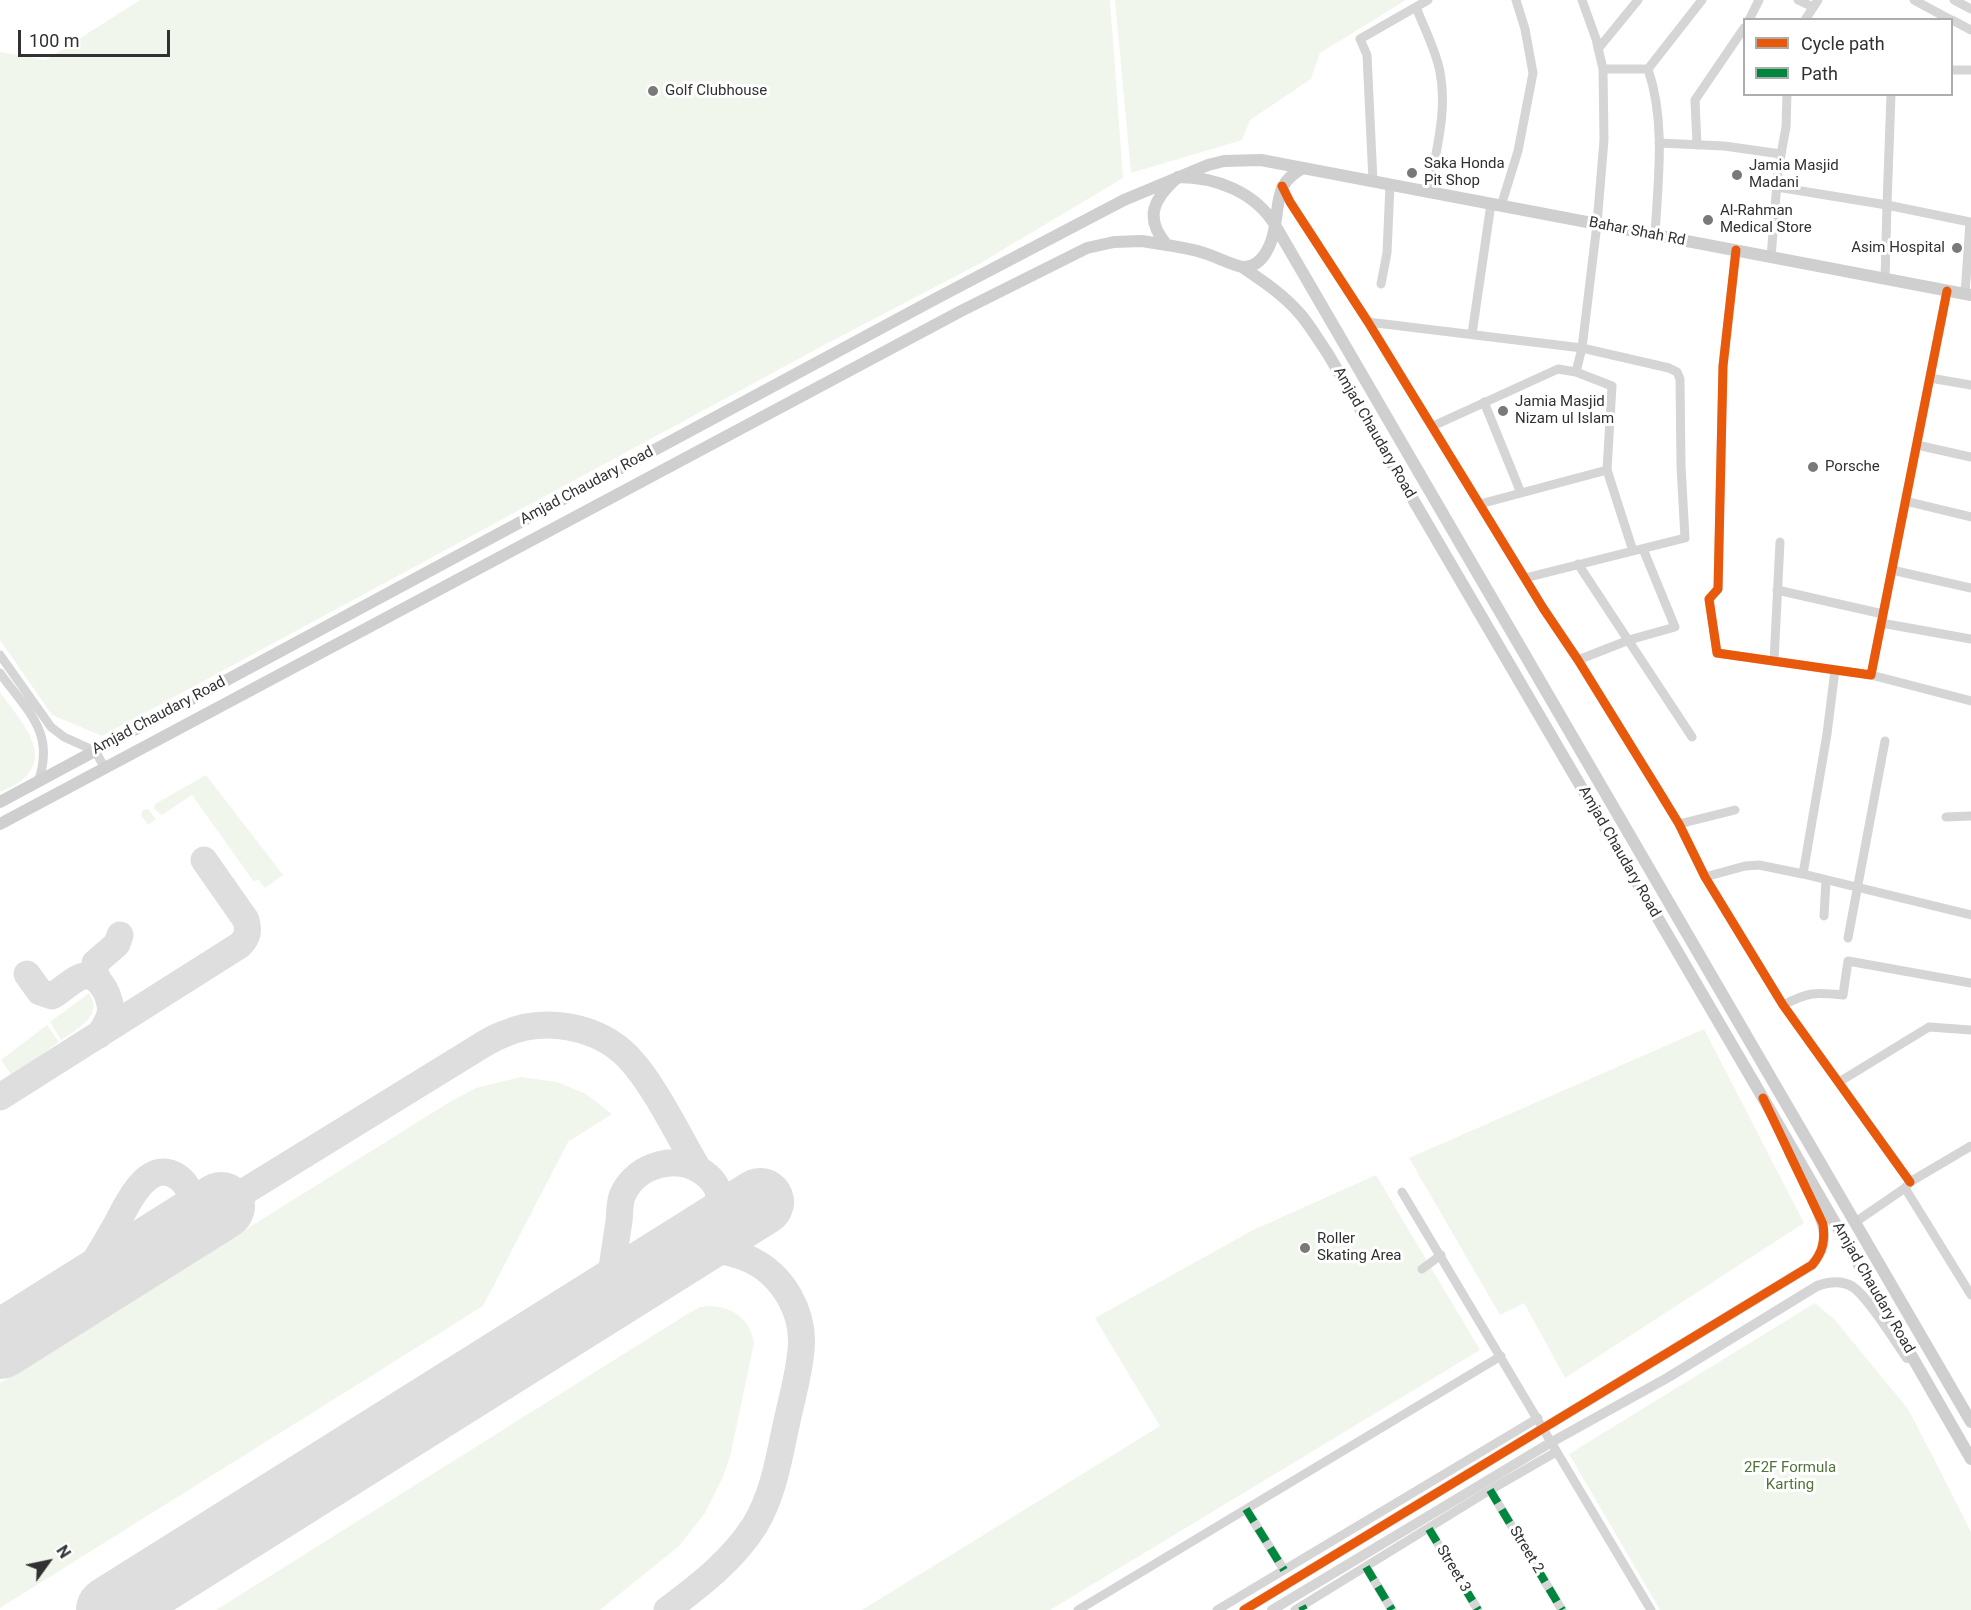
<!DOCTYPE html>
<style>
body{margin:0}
#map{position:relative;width:1971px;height:1610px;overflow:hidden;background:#fff;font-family:Roboto,sans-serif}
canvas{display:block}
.legend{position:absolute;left:1743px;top:18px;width:210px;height:78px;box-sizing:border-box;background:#fff;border:2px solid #adadad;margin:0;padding:8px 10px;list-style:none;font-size:18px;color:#313131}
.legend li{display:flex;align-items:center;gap:12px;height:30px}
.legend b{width:30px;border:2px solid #adadad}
.north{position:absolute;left:18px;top:1532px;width:60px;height:60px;-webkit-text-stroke:4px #fff;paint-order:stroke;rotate:57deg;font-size:16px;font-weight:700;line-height:24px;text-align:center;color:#313131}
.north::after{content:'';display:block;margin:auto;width:21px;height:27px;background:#313131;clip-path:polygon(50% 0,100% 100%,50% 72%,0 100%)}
.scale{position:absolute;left:18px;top:30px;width:152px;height:27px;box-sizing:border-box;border:3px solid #313131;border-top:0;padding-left:8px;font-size:18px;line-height:21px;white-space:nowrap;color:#313131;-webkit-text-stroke:4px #fff;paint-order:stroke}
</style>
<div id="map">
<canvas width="1971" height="1610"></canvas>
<ul class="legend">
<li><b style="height:8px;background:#e8590c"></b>Cycle path</li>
<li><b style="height:8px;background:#00873e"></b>Path</li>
</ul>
<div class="north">N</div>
<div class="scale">100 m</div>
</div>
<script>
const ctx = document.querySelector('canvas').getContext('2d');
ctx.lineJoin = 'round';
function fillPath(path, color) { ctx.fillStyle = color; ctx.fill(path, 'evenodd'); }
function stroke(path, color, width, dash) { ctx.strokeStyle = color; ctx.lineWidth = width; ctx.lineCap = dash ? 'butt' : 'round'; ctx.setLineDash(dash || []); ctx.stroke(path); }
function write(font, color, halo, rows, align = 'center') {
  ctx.font = font + ' Roboto,sans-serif'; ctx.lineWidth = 6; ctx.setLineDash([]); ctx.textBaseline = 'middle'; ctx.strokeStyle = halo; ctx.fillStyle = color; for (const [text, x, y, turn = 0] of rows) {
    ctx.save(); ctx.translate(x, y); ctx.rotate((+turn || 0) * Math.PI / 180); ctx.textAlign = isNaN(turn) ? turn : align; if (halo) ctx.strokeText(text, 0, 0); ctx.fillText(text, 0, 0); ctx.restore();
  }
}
const green = new Path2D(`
 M140,0H1110L1123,178L979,264L828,343L102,736L52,715L0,640V52L46,60Z
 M1115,0H1406L1320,53L1311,79L1250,120L1242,140L1131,173Z
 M0,692C17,717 56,754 21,781C15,785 7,789 0,792Z
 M206,775L283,875L265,888L258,879L254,882L192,795L162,815L154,809L155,804Z
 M148,809L156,819L148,825L141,815L143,810Z
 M89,993C104,1016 77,1029 61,1040L50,1022Z
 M47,1025L59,1042L12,1076L1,1060Z
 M1704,1029L1804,1223L1565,1378L1524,1303L1500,1315L1409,1158Z
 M521,1077L557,1082L586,1094L612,1114L568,1142L483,1306L0,1608V1383L448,1103L476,1088Z
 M1376,1175L1480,1350L1050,1610H862L1160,1426L1095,1318L1253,1230Z
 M1815,1303L1835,1320L1908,1409L1934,1459L1971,1532V1610H1660L1569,1454Z
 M710,1306C733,1307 750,1319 754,1343L730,1457L722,1479L705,1513L679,1546L600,1610H216L689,1313L700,1307Z`);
const taxiway = new Path2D(`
 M27,974L40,992L52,996C62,991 73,978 84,976C101,973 113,1001 110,1014C108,1022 103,1029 99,1035
 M98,980L95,972V963L117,944L120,935
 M0,1097L240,945C248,937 249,931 246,920L204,860
 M221,1206L479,1047C487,1042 496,1037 504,1034C544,1016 598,1026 628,1057C654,1084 678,1135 697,1167
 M598,1304L607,1294L610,1281C613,1261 616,1241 619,1221C620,1213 619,1202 623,1194C637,1164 678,1153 704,1173C712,1179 718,1186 719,1196C720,1214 700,1233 690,1247
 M39,1320C55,1304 75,1289 88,1271C98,1257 106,1242 115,1227C126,1207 147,1156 178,1177C192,1187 194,1207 193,1223C168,1249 142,1265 108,1277
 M667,1610C699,1586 733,1560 755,1525C774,1493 779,1457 787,1421C792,1398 799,1374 801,1350C805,1314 784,1276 751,1260C732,1251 711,1249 690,1247`);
const runway = new Path2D(`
 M0,1345L221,1206
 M110,1610L760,1202`);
const minor = new Path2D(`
 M1798,0L1813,7
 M1914,0L1951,20
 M1954,0L1971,9
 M1416,7C1424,28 1436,50 1440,72C1448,112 1435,153 1429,192
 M1749,20L1759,0
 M1805,20L1818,0
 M1952,20L1971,30
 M1598,49L1638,0
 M1603,69H1648L1702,0
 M1648,69C1666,122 1658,180 1655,235
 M1952,70H1971
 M1659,143L1724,146L1781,154
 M1697,145L1695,100L1744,28
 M1373,181L1367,55L1360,39L1428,0
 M1282,186L1290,202L1368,322L1543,608L1578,660L1657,788L1679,824L1705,877L1783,1005L1910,1182
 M1777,187L1887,205L1891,94
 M1501,206L1518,151L1533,73L1525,29L1516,0
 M1736,250L1723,366L1718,589L1709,599L1717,653L1871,675L1947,291
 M1771,257L1778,171L1786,127L1787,94
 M1885,279L1887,205L1970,222L1965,294
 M1381,284L1387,253L1390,185
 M1368,322L1582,348L1597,224L1604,140L1603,69L1596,39L1582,0
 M1472,334L1491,204
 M1930,378L1971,385
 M1484,402L1521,493
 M1433,426L1558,369L1576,372
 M1917,445L1971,457
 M1905,501L1971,517
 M1480,504L1607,470
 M1578,564L1692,737
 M1892,570L1971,588
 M1525,578L1685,538L1681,466L1680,379L1677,372L1669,368L1582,348L1576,372L1612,386L1607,470L1633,551
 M1777,590L1883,614
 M1881,623L1971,639
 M0,655L51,727L64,737L95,751L105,768
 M1578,660L1629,640L1675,627L1643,549
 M1774,661L1780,542
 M0,673C27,711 56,732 38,782
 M1871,675L1971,701
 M1946,817L1971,816
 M1679,824L1735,810
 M1803,874L1971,915
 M1705,877L1745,866L1759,865L1803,874L1827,734L1835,670
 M1824,916L1826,880
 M1848,938L1885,741
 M1783,1005C1809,992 1814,992 1843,995L1848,961L1971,983
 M1839,1082L1929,1027L1971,1030
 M1905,1188L1971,1295
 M1402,1192L1651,1610
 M1854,1223L1905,1188L1910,1182L1971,1146
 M1422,1269L1441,1255
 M1490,1490L1562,1610
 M1246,1509L1284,1570
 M1429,1529L1478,1610
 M1366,1567L1392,1610
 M1078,1610L1501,1356
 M1217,1610L1538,1418
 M1295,1610L1490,1490L1556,1452`);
const tertiary = new Path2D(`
 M1244,1610L1812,1265C1819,1257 1825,1247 1824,1235C1823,1216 1798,1172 1789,1152
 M1272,1610L1550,1443L1667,1378L1817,1286C1828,1282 1842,1280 1853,1287C1869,1298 1895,1341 1907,1358`);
const secondary = new Path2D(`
 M1303,168C1276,183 1280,197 1275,225L1971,1422
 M1178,177C1216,177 1255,192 1275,225C1273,241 1264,267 1244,267C1233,266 1215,256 1204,253C1192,249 1179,247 1167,245C1143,218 1154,198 1178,177Z
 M1242,267C1263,281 1284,295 1301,315C1311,327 1319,341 1328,354L1763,1098L1971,1459
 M0,802L937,298L1124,200L1208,165L1224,161L1261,160L1971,295
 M0,824L961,311L1087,248L1114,242L1142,241L1167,245`);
const quiet = new Path2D(`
 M1490,1490L1562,1610
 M1246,1509L1284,1570
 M1429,1529L1478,1610
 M1366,1567L1392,1610
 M1302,1606L1304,1610`);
const cycleway = new Path2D(`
 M1282,186L1290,202L1368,322L1543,608L1578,660L1657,788L1679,824L1705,877L1783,1005L1910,1182
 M1736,250L1723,366L1718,589L1709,599L1717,653L1871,675L1947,291
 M1244,1610L1812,1265C1823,1252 1825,1241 1823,1224L1763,1098`);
const markers = [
 [653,91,6,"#797979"],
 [1412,173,6,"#797979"],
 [1737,175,6,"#797979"],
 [1708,220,6,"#797979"],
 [1957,248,6,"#797979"],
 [1503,411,6,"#797979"],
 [1813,467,6,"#797979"],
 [1305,1248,6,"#797979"]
];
const poiNames = [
 ["Golf Clubhouse",665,91],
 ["Saka Honda",1424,164],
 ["Pit Shop",1424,181],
 ["Jamia Masjid",1749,166],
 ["Madani",1749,183],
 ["Al-Rahman",1720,211],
 ["Medical Store",1720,228],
 ["Asim Hospital",1945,248,"right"],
 ["Jamia Masjid",1515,402],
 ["Nizam ul Islam",1515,419],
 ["Porsche",1825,467],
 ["Roller",1317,1239],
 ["Skating Area",1317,1256]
];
const streetNames = [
 ["Bahar Shah Rd",1637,232,11],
 ["Amjad Chaudary Road",1374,433,60],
 ["Amjad Chaudary Road",587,486,-28],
 ["Amjad Chaudary Road",159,716,-28],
 ["Amjad Chaudary Road",1619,852,60],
 ["Amjad Chaudary Road",1873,1288,60],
 ["Street 2",1526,1550,59],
 ["Street 3",1453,1569,59]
];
const parkNames = [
 ["2F2F Formula",1790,1468],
 ["Karting",1790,1485]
];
fillPath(green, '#f1f6ed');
stroke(taxiway, '#dedede', 27);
stroke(runway, '#dedede', 68);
stroke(minor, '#d5d5d5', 9);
stroke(tertiary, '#d5d5d5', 10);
stroke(secondary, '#cfcfcf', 12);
stroke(quiet, '#00873e', 8, [15, 8]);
stroke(cycleway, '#e8590c', 9);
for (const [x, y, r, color] of markers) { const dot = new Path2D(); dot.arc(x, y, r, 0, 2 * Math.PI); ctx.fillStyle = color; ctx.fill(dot); stroke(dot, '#fff', 2); }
write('15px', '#313131', '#fff', poiNames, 'left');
write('15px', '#313131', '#fff', streetNames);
write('15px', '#517239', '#fff', parkNames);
</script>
